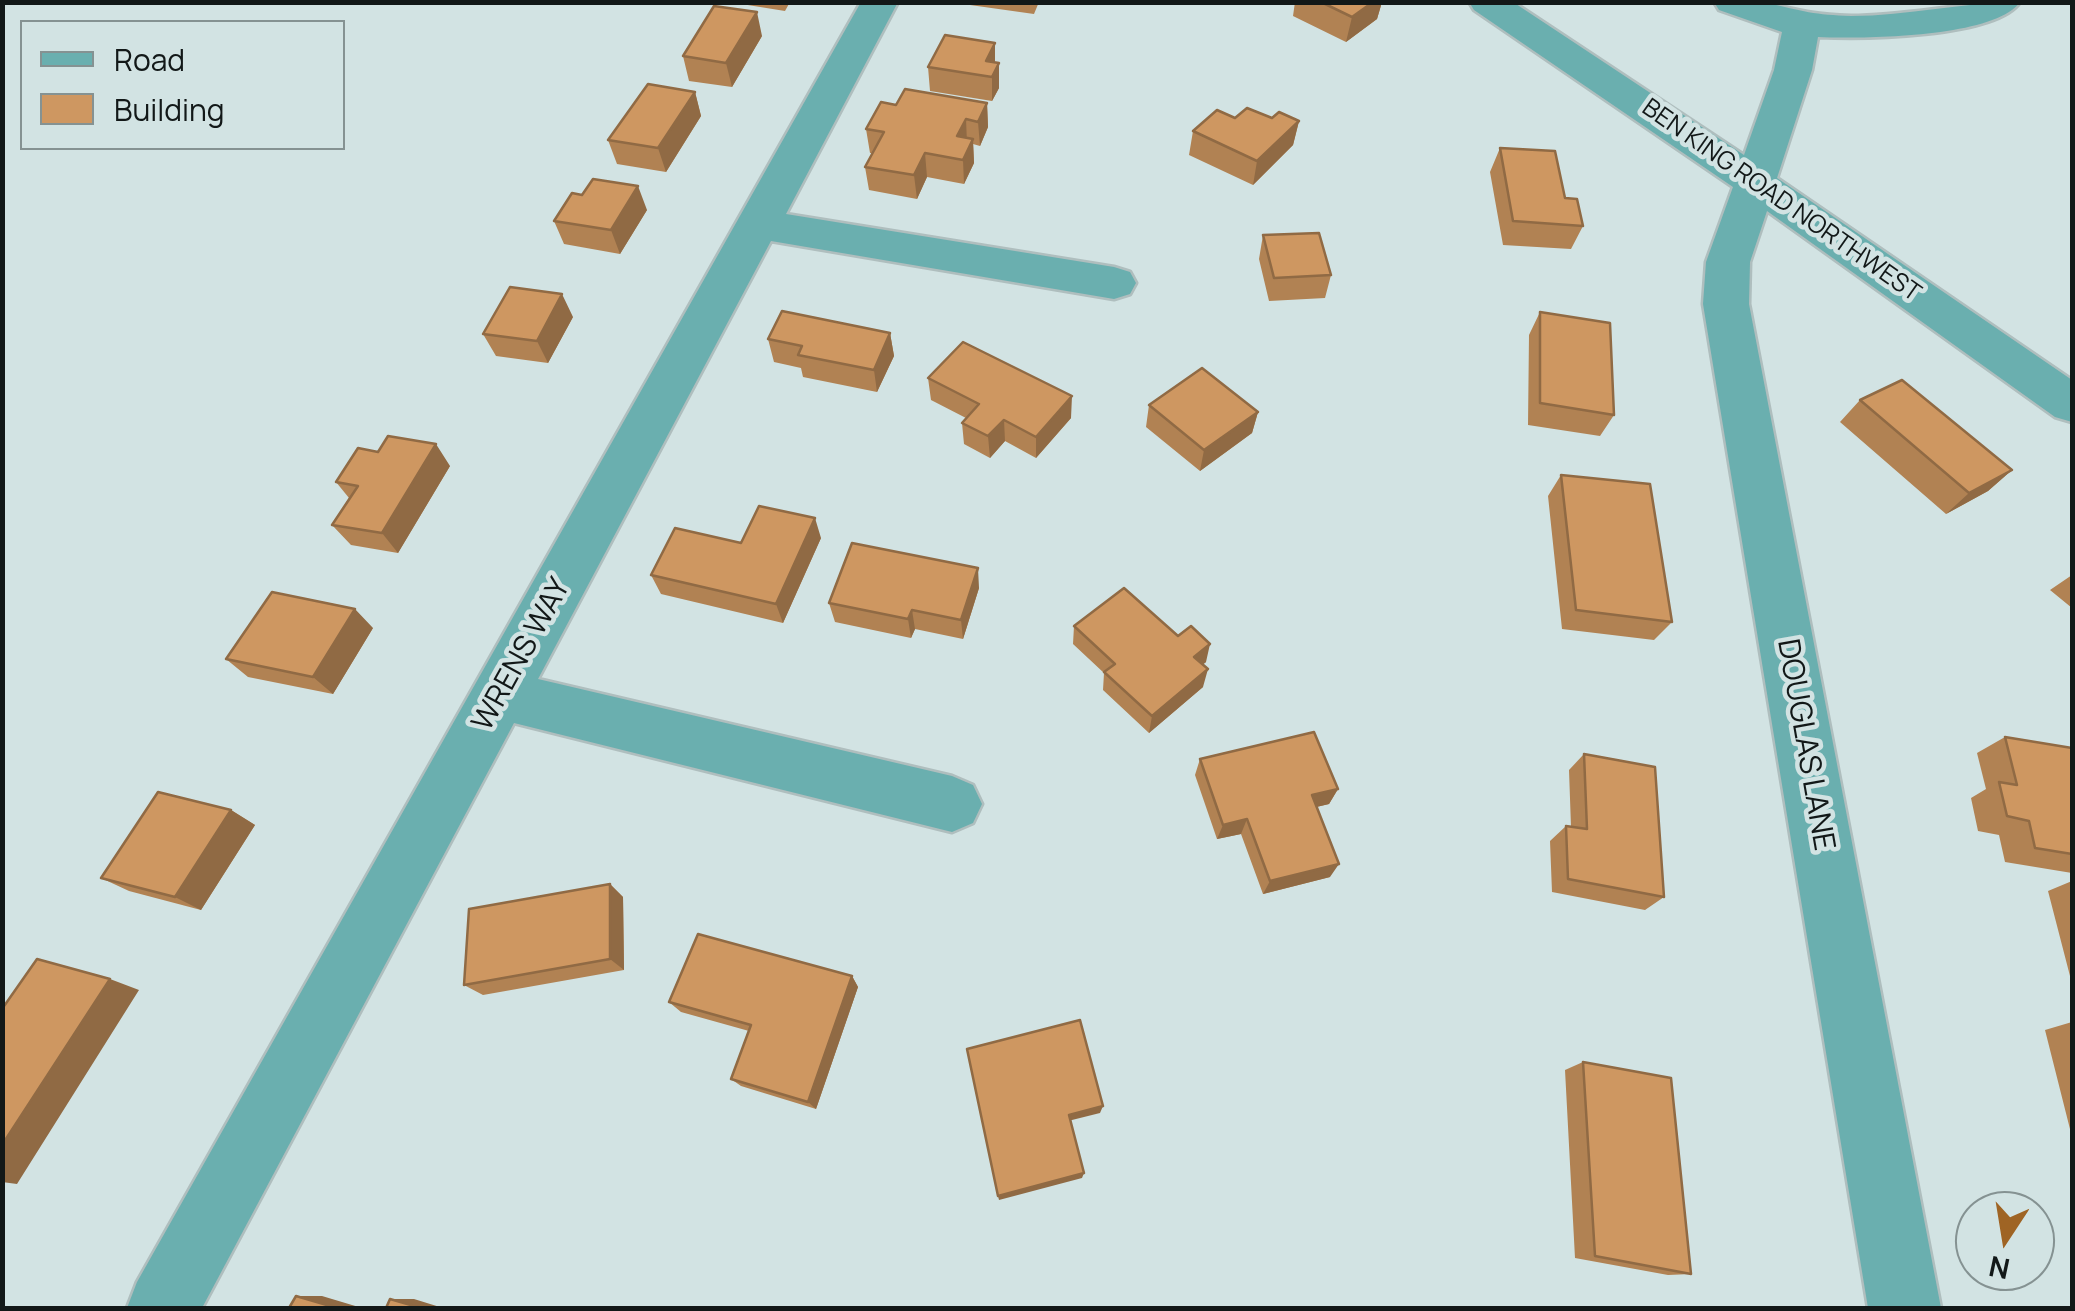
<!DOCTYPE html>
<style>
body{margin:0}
#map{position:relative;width:2075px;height:1311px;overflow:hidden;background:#d2e3e3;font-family:Manrope,sans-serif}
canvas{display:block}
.frame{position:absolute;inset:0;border:5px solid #121818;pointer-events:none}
.legend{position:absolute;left:20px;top:20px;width:325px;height:130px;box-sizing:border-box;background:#d2e3e3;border:2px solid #859292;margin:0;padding:12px 18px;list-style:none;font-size:30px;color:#121818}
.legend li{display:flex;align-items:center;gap:20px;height:50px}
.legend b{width:50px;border:2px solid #859292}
.north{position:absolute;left:1955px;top:1191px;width:100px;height:100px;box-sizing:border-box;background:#d2e3e3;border:2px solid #859292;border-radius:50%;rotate:192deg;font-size:28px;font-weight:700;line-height:40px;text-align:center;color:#121818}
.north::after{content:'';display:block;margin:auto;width:35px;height:45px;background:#9f6424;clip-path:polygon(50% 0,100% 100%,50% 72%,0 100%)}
</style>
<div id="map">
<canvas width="2075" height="1311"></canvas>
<div class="frame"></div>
<ul class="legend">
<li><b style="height:12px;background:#6aafaf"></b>Road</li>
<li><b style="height:28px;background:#ce9761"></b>Building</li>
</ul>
<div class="north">N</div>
</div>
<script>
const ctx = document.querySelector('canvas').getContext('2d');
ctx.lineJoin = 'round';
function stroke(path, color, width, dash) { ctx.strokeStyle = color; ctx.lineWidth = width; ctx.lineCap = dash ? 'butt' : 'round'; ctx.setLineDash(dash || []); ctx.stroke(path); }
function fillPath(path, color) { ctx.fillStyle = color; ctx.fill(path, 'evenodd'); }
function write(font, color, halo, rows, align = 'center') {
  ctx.font = font + ' Manrope,sans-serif'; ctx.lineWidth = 9; ctx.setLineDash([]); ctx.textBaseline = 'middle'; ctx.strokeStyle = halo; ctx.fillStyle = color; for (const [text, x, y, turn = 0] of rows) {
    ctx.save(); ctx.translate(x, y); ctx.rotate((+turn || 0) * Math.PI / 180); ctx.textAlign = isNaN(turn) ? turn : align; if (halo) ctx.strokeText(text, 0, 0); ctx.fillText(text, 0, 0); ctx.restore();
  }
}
const minor = new Path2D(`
 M861,2H898L786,214L1114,267L1130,272L1136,283L1130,294L1114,299L771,241L538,679L952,776L973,785L982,804L973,823L952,832L514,723L202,1308H127L137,1282Z
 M1469,2H1513L1744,155L1774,70L1782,32L1719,10L1714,2C1731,2 1752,0 1768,3C1801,11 1816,15 1851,16C1908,16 1963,2 2020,2C1995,38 1860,39 1818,37L1812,70L1777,178L2072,380V422L2055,417L1767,211L1750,262L1749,304L1941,1308H1868L1703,304L1706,262L1733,187L1474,10Z`);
const wall = new Path2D(`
 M729,2H790L785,11Z
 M970,2H1039L1034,14L970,5Z
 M1295,2H1382L1377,19L1346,42L1293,16Z
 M762,36L732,87L689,81L683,56Z
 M995,43V63L999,88L992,101L930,91L928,67Z
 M695,92L701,116L666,172L617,164L608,140Z
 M987,103L988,127L980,146L973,144L974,163L964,184L927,177L917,199L869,190L865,167L872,153H870L866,129L896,105Z
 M1235,118H1272L1299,121L1293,145L1253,185L1189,155L1193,131Z
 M1500,148L1565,198L1583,226L1571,249L1503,245L1490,172Z
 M582,195L647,210L620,254L564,244L554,221Z
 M1263,235L1331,275L1325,298L1269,301L1259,259Z
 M1540,312L1614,415L1600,436L1528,425L1529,335Z
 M573,317L548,363L496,356L483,334Z
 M890,333L894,356L877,392L803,377L801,368L774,362L768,339Z
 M928,378L1071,418L1036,458L1005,441L990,458L964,444L962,423L966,418L931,400Z
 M1860,400L2012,470L1988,491L1946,514L1840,422Z
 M1149,405L1258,412L1252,433L1200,471L1146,427Z
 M450,466L398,553L351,545L332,525L349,498L336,482Z
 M1561,475L1672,622L1654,640L1562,629L1548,496Z
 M821,538L783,623L661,594L651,575L741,543Z
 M2072,575V608L2050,590Z
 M979,588L963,639L915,629L911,638L835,622L829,603Z
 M1074,626L1206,662L1202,665L1203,687L1149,733L1103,690L1104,673L1073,644Z
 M373,628L333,694L248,677L226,659Z
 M2005,737L2072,748V873L2005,862L1999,835L1978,831L1971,798L1986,789L1977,753Z
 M1584,754L1664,897L1645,910L1552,892L1550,841L1566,826L1571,827L1569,770Z
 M1200,759L1338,789L1329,804L1316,807L1330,877L1263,894L1241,834L1217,839L1195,775Z
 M231,810L255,825L201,910L129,891L101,878Z
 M2072,881V977L2070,976L2048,891Z
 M610,884L623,897L624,970L483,995L464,985Z
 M852,976L858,987L816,1109L741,1086L731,1079L749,1031L681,1012L669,1002Z
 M2072,1022V1137L2045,1030Z
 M1583,1062L1691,1274L1668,1275L1575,1258L1565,1070Z`);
const shadedWall = new Path2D(`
 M1373,2H1382L1377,19L1346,42L1352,17Z
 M757,12L762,36L732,87L726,63Z
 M995,43V67L986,61Z
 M999,63V88L992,101V77Z
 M695,92L701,116L666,172L658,148Z
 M987,103L988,127L980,146L978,122Z
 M966,119L967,143L959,160L957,136Z
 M1299,121L1293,145L1253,185L1257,161Z
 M973,139L974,163L964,184L963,160Z
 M925,153L927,177L917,199L914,175Z
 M638,186L647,210L620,254L611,230Z
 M562,294L573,317L548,363L537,341Z
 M890,333L894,356L877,392L874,370Z
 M1072,396L1071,418L1036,458V437Z
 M1258,412L1252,433L1200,471L1204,450Z
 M1004,420L1005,441L990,458L988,436Z
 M436,444L450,466L398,553L382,533Z
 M2012,470L1988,491L1946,514L1969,493Z
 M815,518L821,538L783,623L776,604Z
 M978,568L979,588L963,639L961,620Z
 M355,609L373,628L333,694L313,677Z
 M912,610L915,629L911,638L908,619Z
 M1210,644L1206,662L1190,675L1194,657Z
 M1208,669L1203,687L1149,733L1152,716Z
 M1338,789L1329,804L1304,810L1312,795Z
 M231,810L255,825L201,910L175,897Z
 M1247,819L1241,834L1217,839L1223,825Z
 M1339,864L1330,877L1263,894L1270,881Z
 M610,884L623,897L624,970L610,959Z
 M852,976L858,987L816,1109L808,1102Z
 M110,979L139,990L17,1184L2,1182V1145Z
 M1103,1106L1100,1113L1068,1121L1069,1115Z
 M1084,1173L1082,1178L999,1200L998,1196Z
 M296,1296H322L362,1308H337Z
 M390,1299H414L443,1308H421Z`);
const building = new Path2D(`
 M1321,2H1373L1352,17Z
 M714,6L757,12L726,63L683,56Z
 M945,35L995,43L986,61L999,63L992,77L928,67Z
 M648,84L695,92L658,148L608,140Z
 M905,89L987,103L978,122L966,119L957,136L973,139L963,160L925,153L914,175L865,167L884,132L866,129L881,102L896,105Z
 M1247,108L1272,118L1279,112L1299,121L1257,161L1193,131L1217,110L1235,118Z
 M1500,148L1555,151L1565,198L1577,199L1583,226L1513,221Z
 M593,179L638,186L611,230L554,221L572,193L582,195Z
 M1319,233L1331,275L1274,278L1263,235Z
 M510,287L562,294L537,341L483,334Z
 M782,311L890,333L874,370L798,355L802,346L768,339Z
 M1540,312L1610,323L1614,415L1540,403Z
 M963,342L1072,396L1036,437L1004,420L988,436L962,423L979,404L928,378Z
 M1202,368L1258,412L1204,450L1149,405Z
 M1902,380L2012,470L1969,493L1860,400Z
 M388,436L436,444L382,533L332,525L358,486L336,482L358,448L378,452Z
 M1561,475L1650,484L1672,622L1576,610Z
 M759,506L815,518L776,604L651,575L675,528L741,543Z
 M852,543L978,568L961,620L912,610L908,619L829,603Z
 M1124,588L1178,636L1191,626L1210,644L1194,657L1208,669L1152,716L1104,672L1115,664L1074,626Z
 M272,592L355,609L313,677L226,659Z
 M1314,732L1338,789L1312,795L1339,864L1270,881L1247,819L1223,825L1200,759Z
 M2005,737L2072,748V854L2035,848L2029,821L2007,816L1999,782L2017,785Z
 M1584,754L1655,767L1664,897L1568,879L1566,826L1587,829Z
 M158,792L231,810L175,897L101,878Z
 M610,884V959L464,985L469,909Z
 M698,934L852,976L808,1102L731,1079L751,1025L669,1002Z
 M37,959L110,979L2,1145V1009Z
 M1080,1020L1103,1106L1069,1115L1084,1173L998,1196L967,1049Z
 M1583,1062L1671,1078L1691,1274L1595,1256Z
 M296,1296L337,1308H289Z
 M390,1299L421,1308H386Z`);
const farStreetnames = [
 ["BEN KING ROAD NORTHWEST",1781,201,35]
];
const streetNames = [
 ["WRENS WAY",522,655,-61],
 ["DOUGLAS LANE",1805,745,80]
];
stroke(minor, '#afbebe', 5);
fillPath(minor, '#6aafaf');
fillPath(wall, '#b18253');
fillPath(shadedWall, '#906a44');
fillPath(building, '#ce9761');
stroke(building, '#906a44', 2.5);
write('25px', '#121818', '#d2e3e3', farStreetnames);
write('30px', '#121818', '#d2e3e3', streetNames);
</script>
